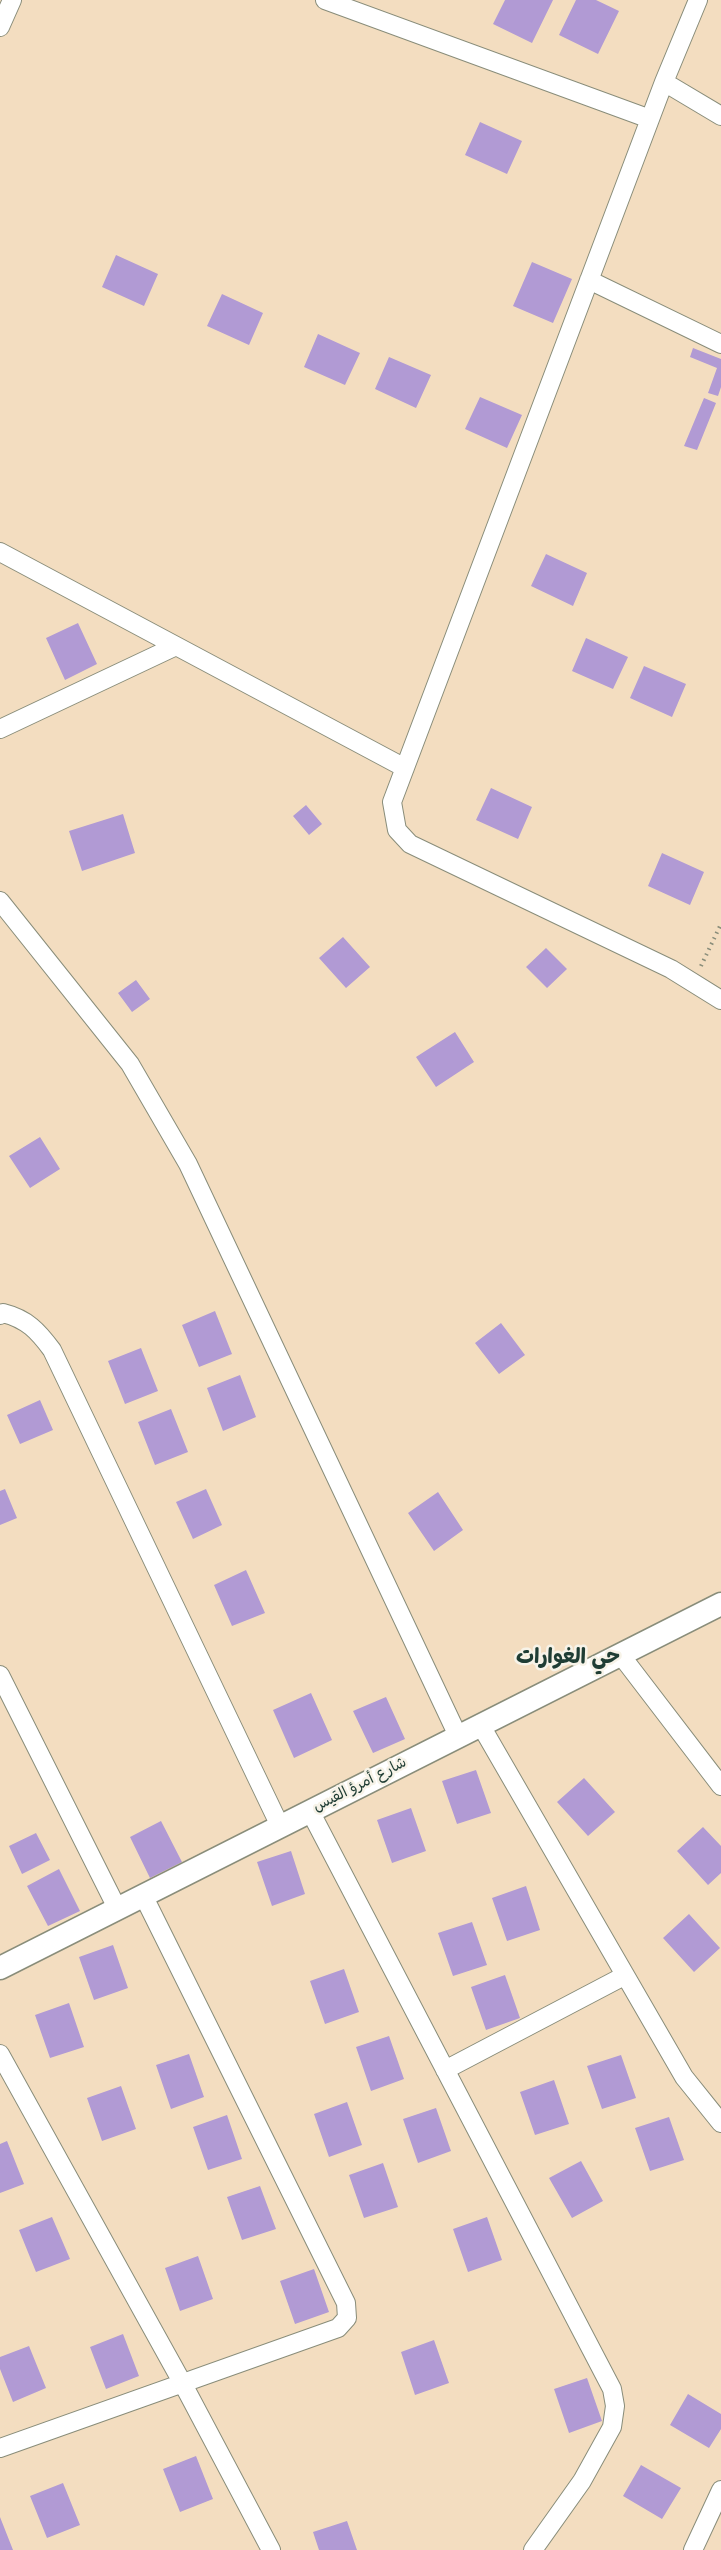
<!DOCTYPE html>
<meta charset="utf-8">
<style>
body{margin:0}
canvas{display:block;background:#f3ddc0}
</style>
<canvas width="721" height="2550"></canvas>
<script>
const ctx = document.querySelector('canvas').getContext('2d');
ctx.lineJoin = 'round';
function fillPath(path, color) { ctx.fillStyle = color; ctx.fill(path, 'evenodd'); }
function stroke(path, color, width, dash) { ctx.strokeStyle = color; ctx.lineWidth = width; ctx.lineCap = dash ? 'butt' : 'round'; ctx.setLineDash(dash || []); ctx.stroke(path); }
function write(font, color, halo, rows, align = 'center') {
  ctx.font = font + ' "Balsamiq Sans","Playpen Sans Arabic",sans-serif'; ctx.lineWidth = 5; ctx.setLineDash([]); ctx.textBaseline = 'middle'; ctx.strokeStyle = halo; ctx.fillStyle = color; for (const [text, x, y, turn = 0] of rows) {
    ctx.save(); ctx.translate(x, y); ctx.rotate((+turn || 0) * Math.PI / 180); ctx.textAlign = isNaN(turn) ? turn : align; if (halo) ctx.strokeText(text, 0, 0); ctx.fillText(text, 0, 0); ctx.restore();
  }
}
const building = new Path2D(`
 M505,0H553L532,43L493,24Z
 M576,0H596L619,11L598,54L559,35Z
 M480,122L522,141L507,174L465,155Z
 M116,255L158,274L144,306L102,287Z
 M532,262L572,279L553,323L513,306Z
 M222,294L263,313L249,345L207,326Z
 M318,334L360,353L345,385L304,367Z
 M693,348L721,359V387L718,396L708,393L717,368L690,357Z
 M389,357L431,375L416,408L375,389Z
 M480,397L522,415L507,448L465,429Z
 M704,398L716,403L697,450L684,446Z
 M546,554L587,573L573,606L531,586Z
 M78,623L97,664L65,680L46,638Z
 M586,638L628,657L613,689L572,671Z
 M644,666L686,684L672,717L630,698Z
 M491,788L532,807L518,839L476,820Z
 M306,805L322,824L309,835L293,816Z
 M123,814L135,853L82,871L69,831Z
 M662,853L704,872L690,905L648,886Z
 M343,937L370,967L346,988L319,958Z
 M546,948L567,969L547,988L526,967Z
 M136,980L150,999L132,1012L118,993Z
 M455,1032L474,1062L436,1087L416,1057Z
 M40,1137L60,1169L30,1188L9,1156Z
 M215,1311L232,1354L199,1367L182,1325Z
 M501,1323L525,1355L499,1374L475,1343Z
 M141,1348L158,1391L125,1404L108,1361Z
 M240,1375L256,1417L223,1431L207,1388Z
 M40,1400L53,1430L20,1444L7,1415Z
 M171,1409L188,1452L155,1465L138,1422Z
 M5,1489L17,1518L0,1525V1491Z
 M206,1489L222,1525L193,1539L176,1502Z
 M438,1492L463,1530L434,1551L408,1513Z
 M246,1570L265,1613L232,1626L214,1585Z
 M311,1693L332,1740L294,1758L273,1710Z
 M386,1697L405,1739L373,1753L353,1711Z
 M476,1770L491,1813L457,1824L442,1781Z
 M584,1778L615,1812L588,1836L557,1802Z
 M411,1808L426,1851L392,1863L377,1820Z
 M161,1821L182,1862L150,1878L130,1837Z
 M703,1827L721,1846V1873L708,1885L677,1851Z
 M36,1833L50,1860L22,1874L9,1846Z
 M291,1851L305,1894L272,1906L257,1862Z
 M59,1869L80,1911L48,1926L27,1886Z
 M526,1886L540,1930L507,1941L492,1898Z
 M689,1914L720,1948L694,1972L663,1938Z
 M472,1922L487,1965L453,1976L438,1933Z
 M113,1945L128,1988L94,2000L79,1957Z
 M344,1969L359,2012L325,2024L310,1981Z
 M505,1975L520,2018L486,2030L471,1987Z
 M69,2003L84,2047L50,2058L35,2015Z
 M389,2036L404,2079L371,2091L356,2047Z
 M189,2054L204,2097L171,2109L156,2065Z
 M621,2055L636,2098L602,2109L587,2066Z
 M554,2080L569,2124L535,2135L520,2092Z
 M121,2086L136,2129L102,2141L87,2098Z
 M347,2102L362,2145L329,2157L314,2114Z
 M436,2108L451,2151L418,2163L403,2119Z
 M227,2115L242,2159L208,2170L193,2127Z
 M669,2117L684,2160L650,2171L635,2128Z
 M7,2141L24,2184L0,2193V2144Z
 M581,2161L603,2201L572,2218L549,2178Z
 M383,2163L398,2207L364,2218L349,2175Z
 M260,2186L276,2229L242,2240L227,2197Z
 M52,2217L70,2259L36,2272L19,2230Z
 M487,2217L502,2260L468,2272L453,2229Z
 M198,2256L213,2299L180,2311L165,2268Z
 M314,2269L329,2312L295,2324L280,2281Z
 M123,2334L139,2376L106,2389L90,2347Z
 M434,2340L449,2383L415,2395L401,2352Z
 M29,2346L46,2388L13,2402L0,2369V2357Z
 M587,2378L602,2421L569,2433L554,2389Z
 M688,2394L721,2414V2429L709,2448L670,2425Z
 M196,2456L213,2499L180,2512L163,2469Z
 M641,2465L681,2488L662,2519L623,2496Z
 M63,2483L80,2525L47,2538L30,2496Z
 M0,2517L13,2550H0Z
 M347,2521L357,2550H319L313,2532Z`);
const path = new Path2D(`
 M701,966L721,924`);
const minor = new Path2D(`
 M325,0L650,119
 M698,0L664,82L392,802L397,830L410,844L671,969L721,1000
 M0,27L12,0
 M664,82L721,116
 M589,280L721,344
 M0,552L405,768
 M0,729L176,646
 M0,901L130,1064L188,1164L458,1736
 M0,1315L3,1313C27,1319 38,1331 52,1350L280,1826
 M620,1654L721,1786
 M0,1675L117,1908
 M480,1724L684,2077L721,2123
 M310,1811L612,2389L615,2406L612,2427L582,2481L533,2550
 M0,2054L183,2384L271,2550
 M445,2070L624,1976
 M0,2448L338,2328L347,2318L346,2303L143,1895
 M693,2550L721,2490`);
const tertiary = new Path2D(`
 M0,1968L721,1604`);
const streetNames = [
 ["شارع أمرؤ القيس",360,1785,-27]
];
const districtNames = [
 ["حي الغوارات",568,1658]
];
fillPath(building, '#b19ad4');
stroke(minor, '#898d7a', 20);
stroke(tertiary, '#898d7a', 25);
stroke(path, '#898d7a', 4, [1.5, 4.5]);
stroke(minor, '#fff', 18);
stroke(tertiary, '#fff', 22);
write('15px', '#1f3d34', '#f7f3e8', streetNames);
write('bold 21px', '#1f3d34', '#f7f3e8', districtNames);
</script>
